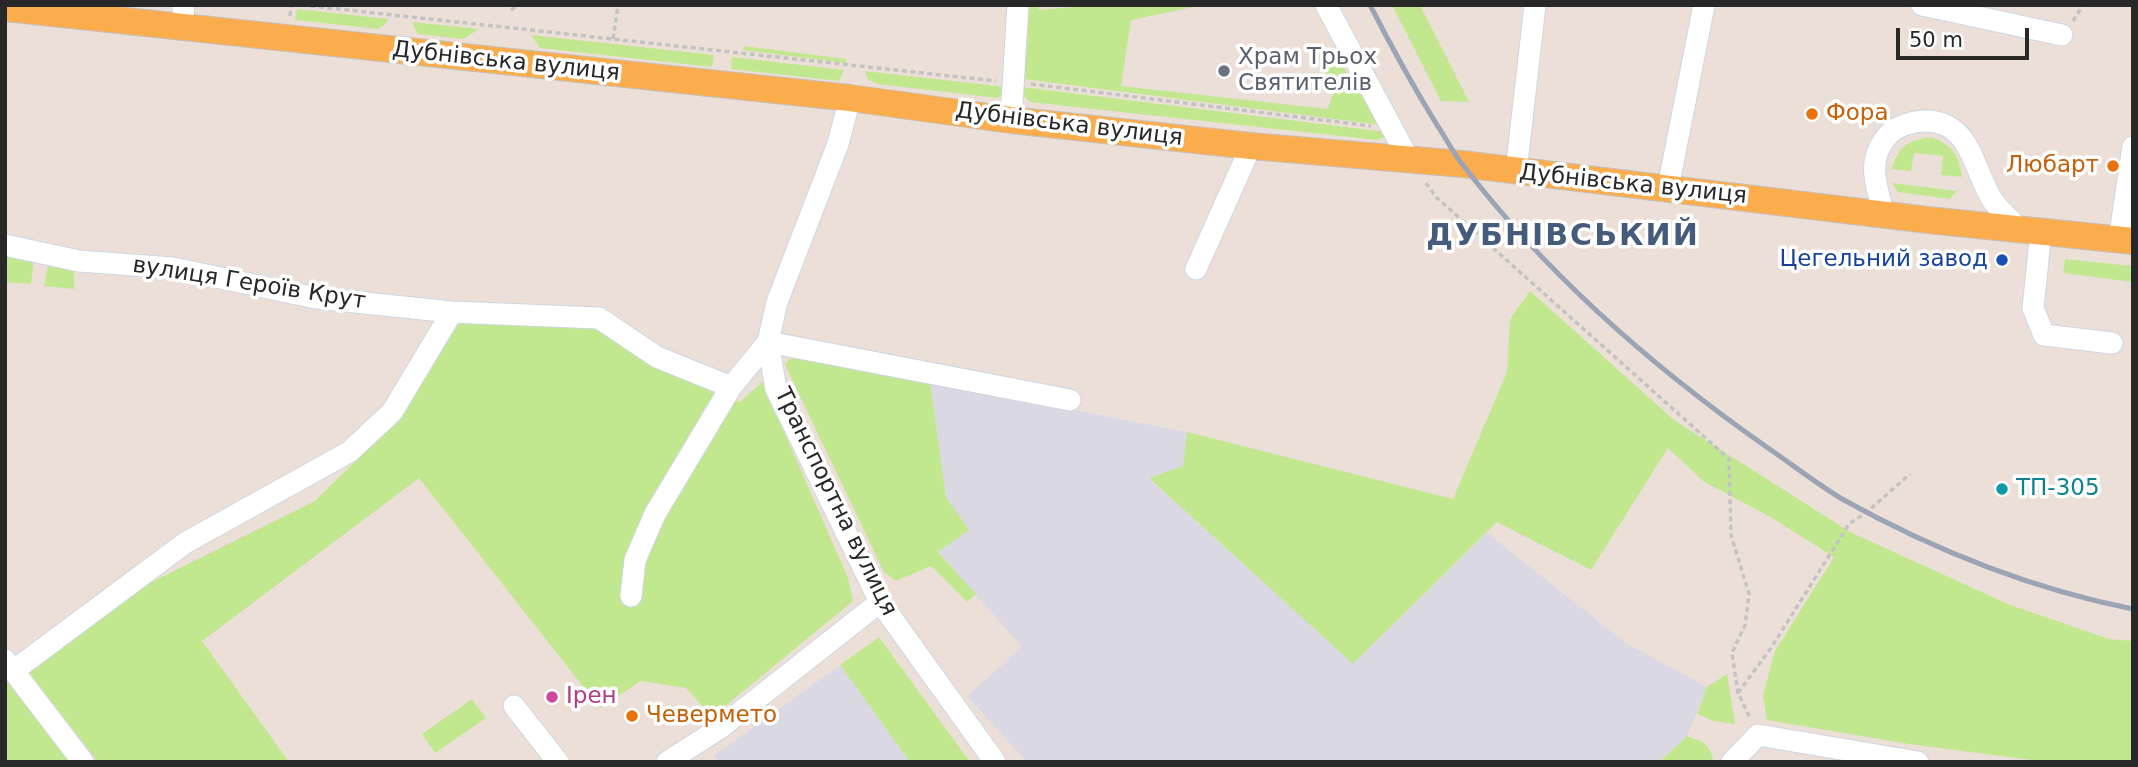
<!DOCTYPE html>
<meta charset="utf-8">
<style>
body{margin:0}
#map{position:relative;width:2138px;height:767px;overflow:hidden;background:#ecdfd8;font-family:"DejaVu Sans",sans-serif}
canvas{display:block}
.frame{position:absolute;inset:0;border:7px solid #282828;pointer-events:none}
.scale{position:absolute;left:1896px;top:28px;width:133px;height:32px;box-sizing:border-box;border:4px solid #282828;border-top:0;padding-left:9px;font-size:21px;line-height:24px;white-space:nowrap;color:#282828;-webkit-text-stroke:5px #fff;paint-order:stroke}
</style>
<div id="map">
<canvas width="2138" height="767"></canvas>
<div class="frame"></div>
<div class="scale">50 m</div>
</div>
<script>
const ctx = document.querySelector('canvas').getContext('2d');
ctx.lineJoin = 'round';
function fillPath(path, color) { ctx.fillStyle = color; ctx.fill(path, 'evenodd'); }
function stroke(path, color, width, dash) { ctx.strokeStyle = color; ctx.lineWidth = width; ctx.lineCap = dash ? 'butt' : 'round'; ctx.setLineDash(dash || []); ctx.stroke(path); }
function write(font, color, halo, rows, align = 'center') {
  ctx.font = font + ' "DejaVu Sans",sans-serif'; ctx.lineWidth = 7; ctx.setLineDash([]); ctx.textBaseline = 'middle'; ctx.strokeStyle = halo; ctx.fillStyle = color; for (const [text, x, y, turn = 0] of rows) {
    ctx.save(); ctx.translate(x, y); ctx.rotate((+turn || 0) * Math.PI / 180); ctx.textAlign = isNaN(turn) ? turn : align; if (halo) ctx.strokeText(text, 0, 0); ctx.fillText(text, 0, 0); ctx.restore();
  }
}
const industrial = new Path2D(`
 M930,382L1187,432L1184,466L1149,479L1353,663L1487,533L1626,643L1707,687L1687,736L1659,762H1027L967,696L1022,647L938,552L968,530L946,497Z
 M840,665L910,762H718L714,756Z`);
const green = new Path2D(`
 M1027,5H1038L1039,10L1095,5H1203L1131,20L1121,86L1328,109L1334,92L1318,56L1332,50L1382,125L1023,79Z
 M1392,5H1420L1469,102L1441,101Z
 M297,9L388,19L386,24L378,29L295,20Z
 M412,22L479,29L463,39L418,34Z
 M531,35L714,55L712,67L540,48Z
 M744,46L846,59V63L743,50Z
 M732,57L844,70L839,81L731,69Z
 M865,71L1006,87L998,98L877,84L868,79Z
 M1022,87L1386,132L1384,137L1377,140L1030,102L1024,96Z
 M1931,137C1954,147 1958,153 1962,177L1941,175L1943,156L1914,153L1911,171L1891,169C1900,146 1906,141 1931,137Z
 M1892,183L1957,191L1950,199L1898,192Z
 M5,254L34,257L31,284L5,282Z
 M2065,259L2133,266V282L2063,273Z
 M49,260L74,269V289L44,286Z
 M1530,291L1674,420L1850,532L2010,605L2109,639L2133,641V762H2047L1909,744L1767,720L1763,696L1775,651L1834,557L1772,518L1703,481L1668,448L1591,570L1497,522L1353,664L1149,478L1183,466L1187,432L1453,499L1507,372L1510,319Z
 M460,319L595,325L650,363L714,393L740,402L762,382L848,578L853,601L712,717L686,688L641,681L600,708L419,478L202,641L289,762H98L27,670L144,586L315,501L396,421Z
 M796,358L930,382L946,497L969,530L938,552L976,594L967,602L931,566L896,581L884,572L787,369L785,364L790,359Z
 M879,637L970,762H910L840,665Z
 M1727,674L1735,724L1714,721L1697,714L1707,687Z
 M5,678L69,762H5Z
 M472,699L486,718L435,753L422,734Z
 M1687,736C1703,742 1709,742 1713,760L1711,762H1659Z`);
const path = new Path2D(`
 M302,5L996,81
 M511,10L518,5
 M290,16L291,5
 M2073,21L2083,5
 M613,39L618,5
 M1031,84L1371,126
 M1426,183L1436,197L1729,459L1731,535L1749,594L1745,625L1732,653L1738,693L1750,718
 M1738,693L1771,648L1849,524L1867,512L1910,474`);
const minor = new Path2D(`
 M183,5L184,29
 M1326,5L1409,160
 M1922,5L2062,35
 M850,98L838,144L777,302L768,342L776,389L880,602L995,762
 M1011,120L1018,5
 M1516,172L1535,5
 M1668,188L1704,5
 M1884,214C1876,185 1865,159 1890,133C1897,126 1914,121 1925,121C1972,121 1973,171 1993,201C2000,211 2011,220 2019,229
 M2041,231L2033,308L2044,335L2112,343
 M2119,240L2133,147
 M5,245L79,261L173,268L316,298L452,312L599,318L657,357L731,387L768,342L1070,400
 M1196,269L1251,146
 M631,596L635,560L655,514L731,387
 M5,660L83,762
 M13,671L185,543L349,452L392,412L452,312
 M514,706L558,762
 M667,762L720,728L880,602
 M1732,762L1758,735L1918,762`);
const major = new Path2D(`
 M5,8L850,98L1011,120L1251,146L1462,164L1928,220L2133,241`);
const rail = new Path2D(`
 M1370,5C1391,46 1413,86 1437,125C1446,138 1453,153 1463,165C1547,275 1655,369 1768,448C1793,465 1817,484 1842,499C1932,549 2032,589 2133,609`);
const markers = [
 [1224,71,7,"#6b7280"],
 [1812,114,7,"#e8710a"],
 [2113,166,7,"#e8710a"],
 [2002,260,7,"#1a4fb4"],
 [2002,489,7,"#0f9aa8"],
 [552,697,7,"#d1479c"],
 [632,716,7,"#e8710a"]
];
const worshipNames = [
 ["Храм Трьох",1238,58],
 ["Святителів",1238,84]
];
const streetNames = [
 ["Дубнівська вулиця",506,62,6],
 ["Дубнівська вулиця",1069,125,7],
 ["Дубнівська вулиця",1633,185,6],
 ["вулиця Героїв Крут",249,284,9],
 ["Транспортна вулиця",835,502,64]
];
const foodNames = [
 ["Фора",1826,114],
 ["Любарт",2099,166,"right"],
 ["Чевермето",646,716]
];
const transitNames = [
 ["Цегельний завод",1988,260]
];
const cultureNames = [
 ["ТП-305",2016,489]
];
const hotelNames = [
 ["Ірен",566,697]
];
const districtNames = [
 ["ДУБНІВСЬКИЙ",1563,237]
];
fillPath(industrial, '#dad9e3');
fillPath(green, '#c1e88f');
stroke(minor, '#cdd6e3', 23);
stroke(major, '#c3c3c3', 28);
stroke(path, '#c3c3c3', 3.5, [5, 3.5]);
stroke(minor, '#fff', 21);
stroke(major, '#fbac4d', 26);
stroke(rail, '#9aa4b4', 5);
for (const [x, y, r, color] of markers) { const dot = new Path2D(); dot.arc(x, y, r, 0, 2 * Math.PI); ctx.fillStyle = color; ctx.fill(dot); stroke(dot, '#fff', 2.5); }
write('23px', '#5b616d', '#fff', worshipNames, 'left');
write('23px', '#282828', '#fff', streetNames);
write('23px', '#c56008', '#fff', foodNames, 'left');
write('23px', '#164399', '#fff', transitNames, 'right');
write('23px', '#0d838f', '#fff', cultureNames, 'left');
write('23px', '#b23c85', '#fff', hotelNames, 'left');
ctx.letterSpacing = '2px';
write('bold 30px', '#455b7b', '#fff', districtNames);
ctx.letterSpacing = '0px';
</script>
